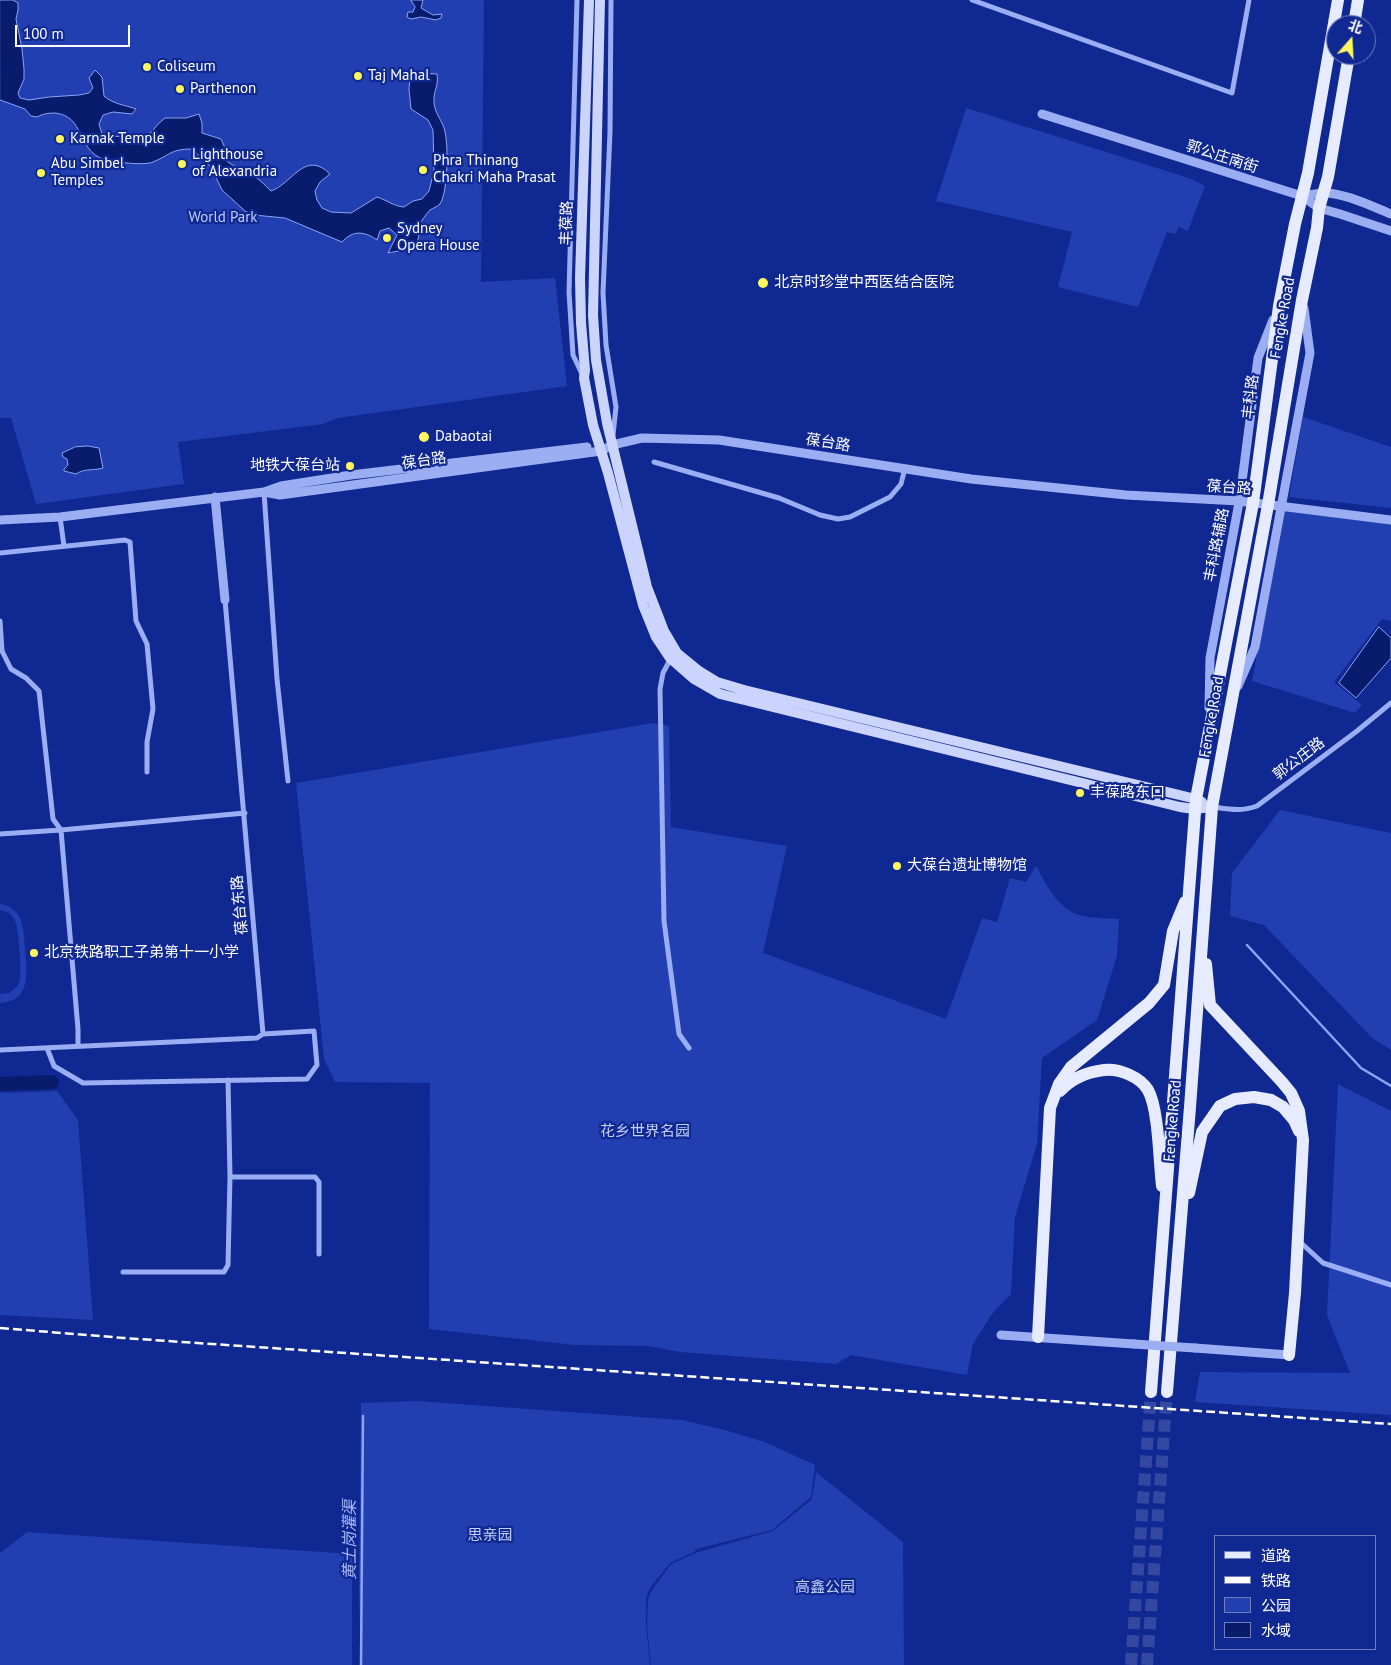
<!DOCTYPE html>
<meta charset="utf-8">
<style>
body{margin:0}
#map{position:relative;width:1391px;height:1665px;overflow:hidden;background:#102891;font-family:"PT Sans","Noto Sans SC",sans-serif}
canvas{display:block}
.legend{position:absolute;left:1214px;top:1535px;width:162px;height:115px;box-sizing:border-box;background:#102891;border:1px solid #707ebd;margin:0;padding:6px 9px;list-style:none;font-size:15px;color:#fff}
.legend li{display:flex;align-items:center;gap:10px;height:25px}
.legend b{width:25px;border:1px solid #707ebd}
.north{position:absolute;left:1326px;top:15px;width:50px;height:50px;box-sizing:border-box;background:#102891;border:1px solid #707ebd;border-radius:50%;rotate:19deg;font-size:14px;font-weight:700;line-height:20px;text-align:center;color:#fff}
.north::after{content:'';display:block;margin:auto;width:18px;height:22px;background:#fff85d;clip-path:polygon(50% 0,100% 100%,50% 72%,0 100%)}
.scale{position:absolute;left:15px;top:25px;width:115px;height:22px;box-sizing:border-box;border:2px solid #fff;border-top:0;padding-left:6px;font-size:15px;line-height:18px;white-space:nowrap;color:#fff;-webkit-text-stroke:4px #102891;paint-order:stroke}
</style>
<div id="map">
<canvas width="1391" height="1665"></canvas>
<ul class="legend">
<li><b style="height:6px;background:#e7ebff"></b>道路</li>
<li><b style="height:6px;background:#fff"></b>铁路</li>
<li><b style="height:14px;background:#213fb1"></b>公园</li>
<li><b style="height:14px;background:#091b6d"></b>水域</li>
</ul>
<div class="north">北</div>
<div class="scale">100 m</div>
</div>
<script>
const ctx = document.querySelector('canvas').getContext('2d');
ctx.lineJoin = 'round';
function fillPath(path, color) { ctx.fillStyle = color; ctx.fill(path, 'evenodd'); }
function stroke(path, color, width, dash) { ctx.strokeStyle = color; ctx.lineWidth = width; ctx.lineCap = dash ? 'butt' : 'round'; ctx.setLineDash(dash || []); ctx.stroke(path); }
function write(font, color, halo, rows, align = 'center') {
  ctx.font = font + ' "PT Sans","Noto Sans SC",sans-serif'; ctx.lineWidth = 4.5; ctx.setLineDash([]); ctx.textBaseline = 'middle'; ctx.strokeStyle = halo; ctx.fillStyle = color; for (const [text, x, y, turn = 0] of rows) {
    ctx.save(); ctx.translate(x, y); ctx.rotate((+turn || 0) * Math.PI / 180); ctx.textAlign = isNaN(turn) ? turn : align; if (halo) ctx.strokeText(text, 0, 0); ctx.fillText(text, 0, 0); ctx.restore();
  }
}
const green = new Path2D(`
 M0,0H484L481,282L555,278L567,386L338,418L323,424L178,442L184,484L36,504L11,418H0Z
 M966,108L1192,179L1205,186L1188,231L1179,227L1175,234L1167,232L1138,307L1058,287L1072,232L936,201Z
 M1303,417L1391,447V508L1289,497Z
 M1284,511L1391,524V621L1382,619L1334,682L1362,705L1355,713L1252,681Z
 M653,723L669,726L671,827L787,846L763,953L946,1019L982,918L997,922L1010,878L1026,882L1036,866C1047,886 1059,911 1083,916C1095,919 1108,918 1119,919L1117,956L1097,1020L1042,1058L1037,1144L1015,1217L1011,1294L992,1314L973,1344L967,1375L851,1355L836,1364L680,1352L648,1346L575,1345L429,1329L430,1083L335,1082L324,1059L296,783Z
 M1280,810L1391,833V1050L1372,1038L1264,925L1230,916L1232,873Z
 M0,904C8,905 15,909 19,916C24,925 24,937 25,947C26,971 33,1001 0,1003V994C8,994 15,991 19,983C22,976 19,928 15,921C12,914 7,911 0,910Z
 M1338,1084L1391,1111V1415L1195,1402L1200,1372L1350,1373L1327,1315Z
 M57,1091L78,1120L93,1320L0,1315V1093Z
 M417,1401L682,1420L725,1430L765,1442L815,1465L811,1497L772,1530L696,1549L694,1550L696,1551L670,1563L650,1588L646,1598V1625L650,1665H361L359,1589L361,1403Z
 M816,1472L903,1542L904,1665H651L647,1626L648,1599L652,1590L671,1564L698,1552L773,1531L812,1499Z
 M27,1532L352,1554V1665H0V1553Z`);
const water = new Path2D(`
 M0,0H13L18,3V10L16,19L22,49L24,69V79L18,93L20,98L29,100L49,97L79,95L89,93L93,88L89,78L95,70L102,77L104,96C113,104 125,105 136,109L132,114L113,112L103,115L99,124L102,134C119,139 135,135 151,133L157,125L165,118H186L199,114L202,123V133L221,139L225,148L223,157C231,167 238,166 248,172C257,177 264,184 271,191C292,184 305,149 330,174L320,182L315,191L317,200L322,208L331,212L351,213L377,197C387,200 393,206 404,207L413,201L422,199L429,191L434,171L433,130L428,120L411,109L409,89L410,79L418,73L437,74C439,86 433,91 434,103C435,113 441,119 444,128C449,142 448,192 440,204C437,207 433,208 430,210C426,214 422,221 418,225C423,249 407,249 388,253L397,235L389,228L380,231L377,240C364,231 353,230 342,242L285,218L254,215L245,211L222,190L211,167L192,149C171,149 170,155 153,162C145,166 112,162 103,159C77,150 85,116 55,113C48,113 42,114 37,117L31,116L25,109L0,100Z
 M411,0H423L421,8L433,15L442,14L441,18L436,20L421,17L411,19L407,17L408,12H413L415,7Z
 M88,446L99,448L103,468C93,471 85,468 76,474L64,471V469L68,465L67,459L63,457L62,453L75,447Z
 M1379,627L1391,638V658L1356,698L1339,683Z`);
const stream = new Path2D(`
 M1247,945L1361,1068L1391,1086
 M361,1665L363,1416`);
const river = new Path2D(`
 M0,1084L52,1082`);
const primaryTunnel = new Path2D(`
 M1131,1665L1151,1392
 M1147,1665L1167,1392`);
const minor = new Path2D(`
 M577,0L569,292L573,355L582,374
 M611,0L610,132L603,293L606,345L616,407L613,435
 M972,0L1232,93L1249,0
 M654,462L779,498L820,515L838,519L850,517L890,497L901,484L905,468
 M264,492L277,679L288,781
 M60,517L64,546
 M0,553L125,540L130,542L136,621L147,644L153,709L147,742V772
 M0,621L2,651L11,669L26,678L39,691L53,819L61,830L245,813
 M671,658L663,673L660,689L664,921L679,1034L689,1048
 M1212,807C1228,809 1241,812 1257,806L1357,731L1391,703
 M0,834L61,830L78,1029V1046
 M47,1048L54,1066L83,1083L307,1079L317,1065L314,1031L263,1034
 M0,1050L257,1038L263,1034L225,600
 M230,1177H315L319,1182V1254
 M1300,1242L1323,1263L1391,1285
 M123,1272H224L228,1265L230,1177L228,1080`);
const tertiary = new Path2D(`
 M1042,114L1302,196L1319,208L1340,214L1391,231
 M1302,196C1308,195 1315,194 1322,193C1343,192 1371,206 1391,214
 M264,492L280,495L601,451L612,445L642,438L719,440L971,479L1126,495L1239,501L1391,520
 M215,497L225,600
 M0,520L60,517L264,492L281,486L351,475L587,447
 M1238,686L1255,647L1310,353L1304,308
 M1209,708L1210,658L1240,497L1258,358L1273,320
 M1001,1335L1134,1344
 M1195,1348L1289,1355`);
const secondary = new Path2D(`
 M589,0L580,278L581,323L585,370L584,378L593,425L608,473L643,605L656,637L670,658L694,679L720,694L1180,807L1194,809L1212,807
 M600,0L593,315L596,360L607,423L647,587L664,631L677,653L699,671L717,682L744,690L1196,799L1202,802`);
const primary = new Path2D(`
 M1354,25L1358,0
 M1206,964L1210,1005L1282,1082L1291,1093L1299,1111L1303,1140L1295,1293L1289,1355
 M1060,1091C1072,1078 1087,1072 1104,1070C1119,1068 1140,1077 1148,1090C1159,1110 1159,1162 1162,1186
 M1189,1193L1202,1132L1220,1106L1235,1099L1254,1097L1271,1100L1283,1107L1294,1120L1299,1131
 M1038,1337L1050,1108L1059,1084L1071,1067L1149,1003L1164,985L1173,931L1185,902
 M1151,1392L1196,799L1253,503L1279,306L1295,224L1308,173L1338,0
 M1167,1392L1190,1107L1212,807L1268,505L1302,300L1317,228L1319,208L1328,177L1349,55`);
const rail = new Path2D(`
 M0,1328L124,1338L1391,1424`);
const tertiaryBridge = new Path2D(`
 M1134,1344L1195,1348`);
const markers = [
 [147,67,5,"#fff85d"],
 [358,76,5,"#fff85d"],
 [180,89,5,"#fff85d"],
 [60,139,5,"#fff85d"],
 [182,164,5,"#fff85d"],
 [423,170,5,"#fff85d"],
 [41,173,5,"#fff85d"],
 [387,238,5,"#fff85d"],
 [763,283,6,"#fff85d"],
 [424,437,6,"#fff85d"],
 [350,466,5,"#fff85d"],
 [1080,793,5,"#fff85d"],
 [897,866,5,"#fff85d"],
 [34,953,5,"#fff85d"]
];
const poiNames = [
 ["Coliseum",157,67],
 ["Taj Mahal",368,76],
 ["Parthenon",190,89],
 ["Karnak Temple",70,139],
 ["Lighthouse",192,155],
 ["of Alexandria",192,172],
 ["Phra Thinang",433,161],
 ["Chakri Maha Prasat",433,178],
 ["Abu Simbel",51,164],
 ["Temples",51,181],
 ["Sydney",397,229],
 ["Opera House",397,246],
 ["北京时珍堂中西医结合医院",774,283],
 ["Dabaotai",435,437],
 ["地铁大葆台站",340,466,"right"],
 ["丰葆路东口",1090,793],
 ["大葆台遗址博物馆",907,866],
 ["北京铁路职工子弟第十一小学",44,953]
];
const streetNames = [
 ["郭公庄南街",1222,157,18],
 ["丰葆路",567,223,-88],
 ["Fengke Road",1283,318,-80],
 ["丰科路",1251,397,-83],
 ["葆台路",828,443,9],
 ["葆台路",424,461,-8],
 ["葆台路",1229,488,4],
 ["丰科路辅路",1217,545,-79],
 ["Fengke Road",1212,717,-80],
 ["郭公庄路",1299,759,-37],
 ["葆台东路",240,905,-95],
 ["Fengke Road",1173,1121,-85]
];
const parkNames = [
 ["World Park",223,218],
 ["花乡世界名园",645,1132],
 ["思亲园",490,1536],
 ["高鑫公园",825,1588]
];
const waterNames = [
 ["黄土岗灌渠",350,1540,-90]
];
fillPath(green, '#213fb1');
fillPath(water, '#091b6d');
stroke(water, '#8ca4f7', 1);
stroke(stream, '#8ca4f7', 2.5);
stroke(river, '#091b6d', 14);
stroke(primaryTunnel, '#3448a2', 12, [12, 6]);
stroke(minor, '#9badf3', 5);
stroke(tertiary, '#9badf3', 9);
stroke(secondary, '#cad4fd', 10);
stroke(primary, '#e7ebff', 12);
stroke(rail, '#fff', 2.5, [9, 4]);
stroke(tertiaryBridge, '#9badf3', 9);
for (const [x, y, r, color] of markers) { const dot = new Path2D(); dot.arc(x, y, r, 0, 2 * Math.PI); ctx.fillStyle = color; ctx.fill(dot); stroke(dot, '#102891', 2); }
write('15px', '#fff', '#102891', poiNames, 'left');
write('15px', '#fff', '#102891', streetNames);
write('15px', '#c3cffe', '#102891', parkNames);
write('italic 16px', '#a7b9fa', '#102891', waterNames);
</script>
